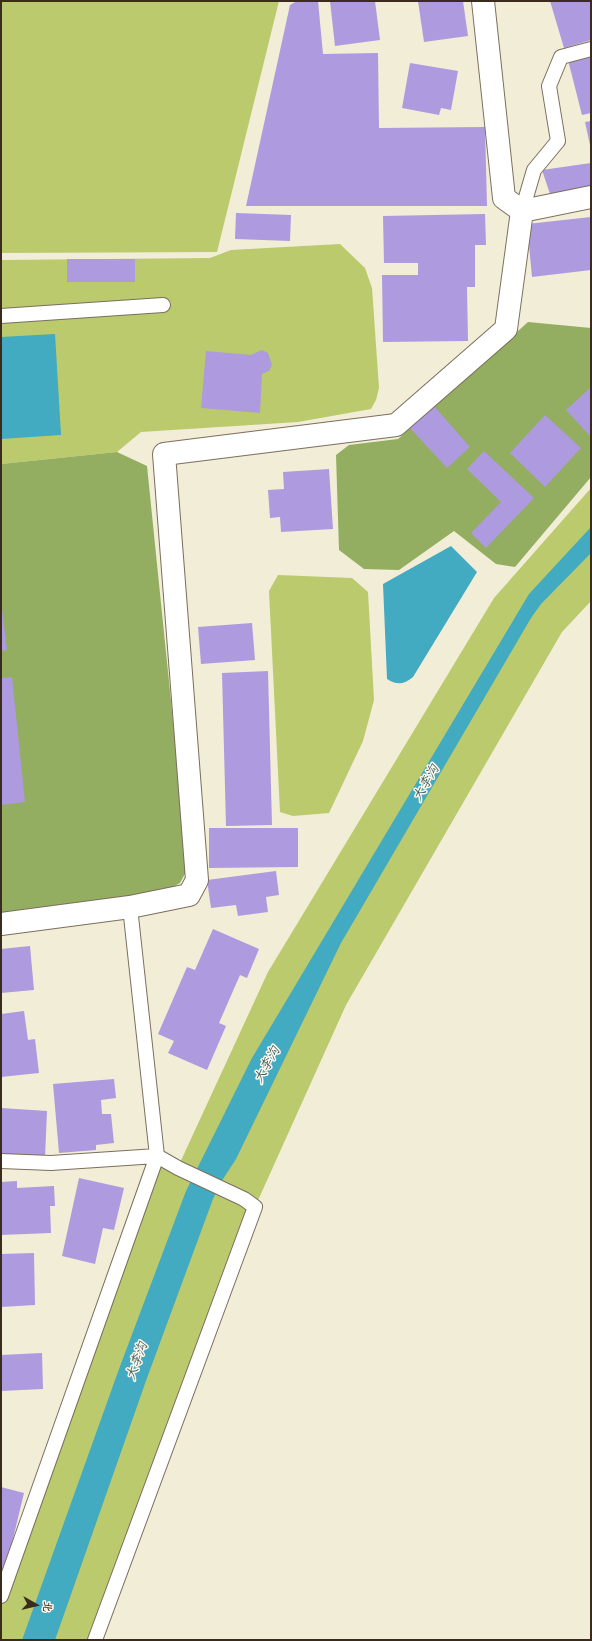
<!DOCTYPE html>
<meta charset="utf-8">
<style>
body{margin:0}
#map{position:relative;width:592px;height:1641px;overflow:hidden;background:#f2edd6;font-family:Delius,"LXGW WenKai TC",sans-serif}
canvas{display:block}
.frame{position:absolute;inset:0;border:2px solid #3b2a1e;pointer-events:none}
.north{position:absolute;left:16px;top:1585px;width:40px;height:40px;-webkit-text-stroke:3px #fbf7ec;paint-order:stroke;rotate:98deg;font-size:11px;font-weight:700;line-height:16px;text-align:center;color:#3b2a1e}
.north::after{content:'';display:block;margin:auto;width:14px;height:18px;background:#3b2a1e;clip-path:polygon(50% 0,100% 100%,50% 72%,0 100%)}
</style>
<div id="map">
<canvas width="592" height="1641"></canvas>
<div class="frame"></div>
<div class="north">北</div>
</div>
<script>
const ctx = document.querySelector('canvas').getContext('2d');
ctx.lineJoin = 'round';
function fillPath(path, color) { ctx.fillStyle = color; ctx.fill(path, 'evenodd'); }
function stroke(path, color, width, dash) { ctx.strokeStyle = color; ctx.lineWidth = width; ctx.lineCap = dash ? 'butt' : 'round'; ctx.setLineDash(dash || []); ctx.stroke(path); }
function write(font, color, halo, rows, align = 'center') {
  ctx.font = font + ' Delius,"LXGW WenKai TC",sans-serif'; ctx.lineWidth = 3; ctx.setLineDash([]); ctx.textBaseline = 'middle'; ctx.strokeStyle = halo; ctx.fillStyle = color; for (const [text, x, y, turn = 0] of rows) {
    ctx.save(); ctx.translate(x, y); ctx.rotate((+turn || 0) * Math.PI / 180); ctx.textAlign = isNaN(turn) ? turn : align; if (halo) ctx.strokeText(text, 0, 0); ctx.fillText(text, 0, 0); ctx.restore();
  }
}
const green = new Path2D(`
 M1,1H279L217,252L1,253Z
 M340,244L365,268L372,288L379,388L376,400L371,409L298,422L141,432L117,452L1,464V260L210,258L231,250Z
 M591,488V601L562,632L346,1005L255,1207L95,1640H1V1596L157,1156L178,1167L268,972L494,598Z
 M278,575L352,578L368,592L374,700L363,741L329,813L293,816L280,812L269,591Z`);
const forest = new Path2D(`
 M528,322L591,328V477L515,567L496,564L454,531L399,570L364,569L339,550L336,455L349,445L398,439Z
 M117,452L147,466L188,868L180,883L160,894L1,915V464Z`);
const water = new Path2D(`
 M55,334L61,435L1,439V337Z
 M591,527V553L541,604L531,618L341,943L236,1159L223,1179L213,1199L147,1378L55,1640H22L119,1369L186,1191L252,1058L529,594Z
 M451,546L477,572L413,677C404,684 398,686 387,679L383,584Z`);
const building = new Path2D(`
 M297,1H318L323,54L378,53L379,128L485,127L487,206H246L290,5Z
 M330,1H375L380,40L335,46Z
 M418,1H463L468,36L424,42Z
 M550,1H591V40L564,48Z
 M591,53V113L582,115L568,60Z
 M410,63L458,71L451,110L441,108L439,115L402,108Z
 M591,121V145H590L585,122Z
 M591,163V191L551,197L542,170Z
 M236,213L291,215L290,241L235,239Z
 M485,214L486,245H475V287H467L468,341L383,342L382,275H418V263H384L383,216Z
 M591,217V270L532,277L527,224Z
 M67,259H135V282H67Z
 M262,350L268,353L272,365L269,371L262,374L260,413L201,408L206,351L251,355Z
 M591,387V437L566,410Z
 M433,405L470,447L447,468L409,427Z
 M545,415L581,448L545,487L510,453Z
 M484,451L534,498L486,548L471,533L501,502L467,469Z
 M329,469L333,529L281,532L280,517L270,518L268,490L284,489L283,472Z
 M1,600L7,650L1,651Z
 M252,623L255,660L201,664L198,627Z
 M268,671L272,825L226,826L222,673Z
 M12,677L25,802L1,805V678Z
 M209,828H298V867L209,868Z
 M276,871L279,895L266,897L268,912L238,916L236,905L211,908L207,880Z
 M213,929L259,949L247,978L240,975L219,1023L226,1026L207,1070L168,1053L174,1041L158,1034L187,967L195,970Z
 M30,946L34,990L1,993V949Z
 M24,1011L28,1040L35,1039L39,1073L1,1077V1014Z
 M114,1079L116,1098L101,1100L102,1114H111L114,1143L96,1145V1150L59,1153L53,1084Z
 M1,1108L47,1111L45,1158L1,1156Z
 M79,1178L124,1188L114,1230L103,1228L95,1264L62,1256Z
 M17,1181V1188L54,1186L55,1206H50L51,1233L1,1235V1182Z
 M34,1253L35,1305L1,1307V1254Z
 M42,1353L43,1389L1,1391V1355Z
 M1,1487L24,1493L4,1576L1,1575Z`);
const service = new Path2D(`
 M522,211L534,170L558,141L549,86L561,57L591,49
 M1,316L163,305
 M1,1161L51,1163L157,1156L178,1168L244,1199L255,1207L95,1640
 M1,1596L157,1156L130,907`);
const minor = new Path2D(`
 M483,1L504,198L522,211
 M1,924L130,907L189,895L197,880L164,454L396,425L506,329L522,211L591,197`);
const waterNames = [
 ["大李沟",426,783,-60],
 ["大李沟",267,1065,-61],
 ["大李沟",137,1361,-70]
];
fillPath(green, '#baca6c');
fillPath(forest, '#93ae60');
fillPath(water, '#42aac1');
fillPath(building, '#ae9adf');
stroke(service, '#7b6e5e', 16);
stroke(minor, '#7b6e5e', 24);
stroke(service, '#fff', 14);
stroke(minor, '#fff', 22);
write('italic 13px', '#3e5d5f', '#fbf7ec', waterNames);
</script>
